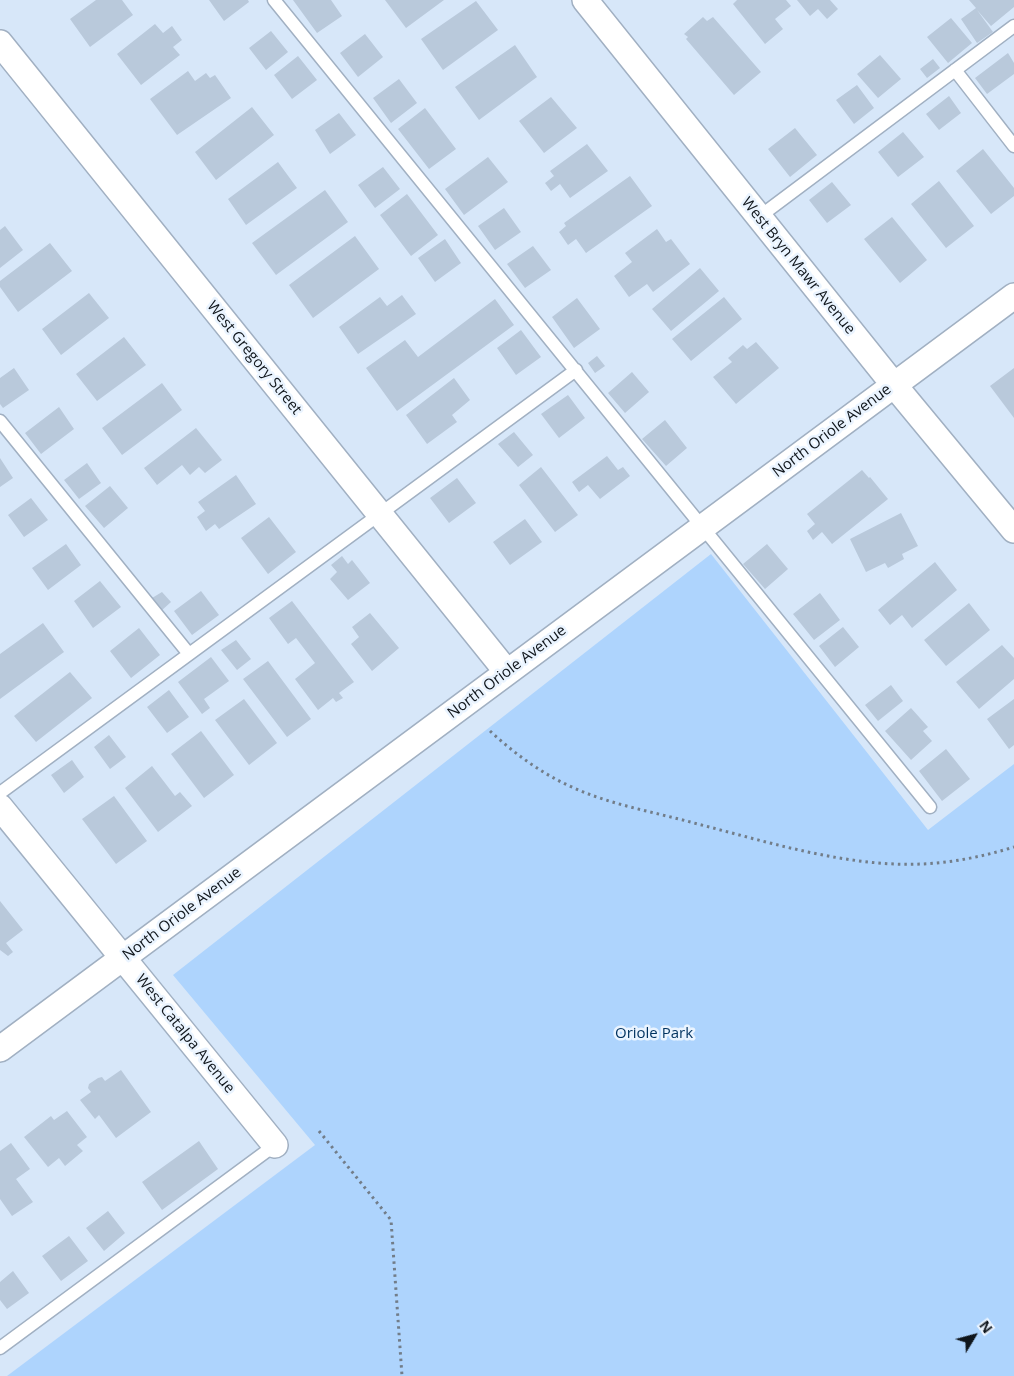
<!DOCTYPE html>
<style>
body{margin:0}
#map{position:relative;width:1014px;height:1376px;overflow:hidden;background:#d7e7f9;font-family:"Open Sans",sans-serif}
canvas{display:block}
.north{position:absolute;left:949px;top:1311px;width:50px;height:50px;-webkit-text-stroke:4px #eaf4ff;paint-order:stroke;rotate:53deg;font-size:14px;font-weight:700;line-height:20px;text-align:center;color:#0f151b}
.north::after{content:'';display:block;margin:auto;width:18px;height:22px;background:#0f151b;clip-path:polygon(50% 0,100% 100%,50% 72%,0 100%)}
</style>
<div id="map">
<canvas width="1014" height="1376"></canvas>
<div class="north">N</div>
</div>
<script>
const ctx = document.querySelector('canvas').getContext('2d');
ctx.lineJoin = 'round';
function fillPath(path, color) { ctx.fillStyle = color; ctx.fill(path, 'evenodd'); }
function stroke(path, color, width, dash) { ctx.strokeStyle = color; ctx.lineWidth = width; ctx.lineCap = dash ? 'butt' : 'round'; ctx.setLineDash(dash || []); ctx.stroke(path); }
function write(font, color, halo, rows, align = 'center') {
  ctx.font = font + ' "Open Sans",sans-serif'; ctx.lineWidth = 5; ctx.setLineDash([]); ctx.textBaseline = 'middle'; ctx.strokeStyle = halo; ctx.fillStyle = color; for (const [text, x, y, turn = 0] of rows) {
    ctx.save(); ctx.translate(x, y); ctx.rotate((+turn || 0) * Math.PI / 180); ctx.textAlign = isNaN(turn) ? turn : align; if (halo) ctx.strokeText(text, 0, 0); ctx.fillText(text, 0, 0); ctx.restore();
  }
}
const green = new Path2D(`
 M711,554L928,830L1014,764V1376H7L315,1145L173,975Z`);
const building = new Path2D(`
 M96,0H122L133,15L90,47L70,19Z
 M209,0H248L249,2L224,21Z
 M293,0H331L342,16L317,33Z
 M385,0H444L406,28Z
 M737,0H786L791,6L775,19L783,29L765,44L733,4Z
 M797,0H830L838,9L827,19L818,9L810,16Z
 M969,0H1014V7L991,26L977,10L993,32L977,43L961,19L976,8Z
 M476,1L498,30L443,70L421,39Z
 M703,17L707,21L713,17L761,72L734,95L686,39L688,37L684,34Z
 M951,18L972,43L948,63L927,37Z
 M155,24L163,33L172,26L182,40L173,47L180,55L141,85L117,54Z
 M271,31L288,52L266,70L249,48Z
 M365,34L383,57L358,77L340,53Z
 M515,45L537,77L479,120L455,87Z
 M1008,53L1014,63V74L987,94L975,78Z
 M880,55L901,79L878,98L857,74Z
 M298,56L317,80L292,99L274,75Z
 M933,59L940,68L927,78L920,69Z
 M188,71L195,81L206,73L210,78L215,75L231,98L177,135L150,99Z
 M399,79L417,103L391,123L373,98Z
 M857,85L874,108L854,124L836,100Z
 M949,96L961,113L939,130L926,114Z
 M551,97L577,128L544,153L519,121Z
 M252,107L274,135L216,180L195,152Z
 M425,108L456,149L429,169L398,129Z
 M339,113L356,135L330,154L315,130Z
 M795,128L817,155L790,177L768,149Z
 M903,132L924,157L898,177L878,152Z
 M587,144L608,171L570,198L560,184L551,191L545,183L554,176L550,171Z
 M983,149L1014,188V196L991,214L956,171Z
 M488,157L508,182L464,215L445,189Z
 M278,162L297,188L246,225L228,199Z
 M383,167L400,189L375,208L358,185Z
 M630,176L652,206L586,253L576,239L568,245L559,232L566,226L564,223Z
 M939,181L974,226L946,248L911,204Z
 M832,182L851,205L827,223L809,200Z
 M325,190L348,222L276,275L252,243Z
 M407,194L438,235L411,256L380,215Z
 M504,208L521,232L495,250L478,226Z
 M892,217L927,260L900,283L864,239Z
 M5,226L23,250L0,268V230Z
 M657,229L666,242L671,239L690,264L653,292L647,284L629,297L614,276L632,262L625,253Z
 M355,236L379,269L313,318L289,285Z
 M445,239L461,263L435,282L418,258Z
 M50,243L72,271L18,312L0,287V281Z
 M533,246L551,270L525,288L507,264Z
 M700,268L719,291L671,331L652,309Z
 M89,293L109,318L61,355L42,329Z
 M402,295L416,314L358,354L339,327L380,297L387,306Z
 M724,297L742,319L691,361L672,339Z
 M577,298L600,329L574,348L552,317Z
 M495,299L514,325L397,411L366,368L405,340L418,357Z
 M521,330L541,357L516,375L497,348Z
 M124,337L146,365L97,401L76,374Z
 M756,342L779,368L736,404L713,377L732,362L728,358L743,345L747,349Z
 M597,356L605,366L595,373L588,363Z
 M14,368L29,390L3,408L0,404V378Z
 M1014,368V418L990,386Z
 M632,372L649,392L625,413L608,393Z
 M454,378L470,400L452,415L457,422L427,444L406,415Z
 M162,383L182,410L122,455L102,428Z
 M568,395L585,418L559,438L541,414Z
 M59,407L74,429L41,454L25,433Z
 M665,420L687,448L666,466L642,439Z
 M196,428L222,460L205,473L199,467L190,475L182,465L157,485L144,468Z
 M514,432L533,455L518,467L498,444Z
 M607,456L618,470L623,467L630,476L600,499L588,485L579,492L572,482Z
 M0,458L13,478L0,487Z
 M87,463L101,483L79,499L64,480Z
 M541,467L578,515L555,532L519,485Z
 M862,470L869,478L870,477L888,499L832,544L822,532L813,540L807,531L815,524L807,514Z
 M236,475L256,504L219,529L215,524L206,531L197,517L205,511L198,502Z
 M457,478L476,503L449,523L430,498Z
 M110,486L128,508L104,528L85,506Z
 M31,498L48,520L24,537L8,515Z
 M901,513L918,546L902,554L904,559L888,568L885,563L866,572L850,539Z
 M269,517L296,552L268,574L241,538Z
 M525,519L542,542L510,565L493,542Z
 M66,544L81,565L48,590L32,568Z
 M767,544L788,569L765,589L743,564Z
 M342,556L348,564L352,560L370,583L348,600L330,579L337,572L331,565Z
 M935,562L957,590L912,628L902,615L890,625L878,610Z
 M100,581L121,607L93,628L74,601Z
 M201,591L219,615L192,635L174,611Z
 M162,592L171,602L161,611L152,598Z
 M820,593L840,620L814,640L793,614Z
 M292,601L354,682L339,693L343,698L336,702L333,698L318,710L295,679L315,663L296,638L288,644L269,618Z
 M969,603L990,630L946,666L924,640Z
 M370,613L399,648L372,671L351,644L359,637L352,627Z
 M43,623L64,652L0,699V654Z
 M843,627L859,647L835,667L819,646Z
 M139,628L160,655L131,678L110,651Z
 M236,640L251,659L237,670L221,650Z
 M1002,645L1014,658V679L979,709L956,682Z
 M211,657L229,681L204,699L210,708L202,714L178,682Z
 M268,661L311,719L287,737L243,679Z
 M70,672L92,698L36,742L14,716Z
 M891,685L903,701L878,721L865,705Z
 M169,690L189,717L167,733L147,707Z
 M244,699L277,743L249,765L215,720Z
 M1014,699V745L1009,749L987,719Z
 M911,708L928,727L923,731L932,741L911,760L885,731Z
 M201,731L234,775L204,798L171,754Z
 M109,735L126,757L110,769L94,747Z
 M946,749L970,779L942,801L919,771Z
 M72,760L84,777L64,793L51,775Z
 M152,766L175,796L180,792L192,806L158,832L125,788Z
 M114,796L147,841L116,864L82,819Z
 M0,901L23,930L6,943L13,952L8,956L0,950Z
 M121,1070L151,1112L116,1138L99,1115L95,1119L80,1100L91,1092L88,1088L89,1084L98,1078L102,1077L105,1081Z
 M67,1111L87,1137L77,1145L83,1151L65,1166L59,1158L48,1167L24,1137L51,1116L54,1120Z
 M199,1141L218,1169L162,1210L142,1182Z
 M11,1143L30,1169L16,1179L33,1202L12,1216L0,1199V1151Z
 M108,1211L125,1233L104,1251L86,1228Z
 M69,1236L88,1261L61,1281L42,1256Z
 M13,1271L29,1293L7,1309L0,1300V1282Z`);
const path = new Path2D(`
 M490,731C515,754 542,774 574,788C612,805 654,812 694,823C760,840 827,861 894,864C936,866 975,859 1014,847
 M319,1131L391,1220L402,1376`);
const service = new Path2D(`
 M274,0L930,807
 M955,70L1014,146
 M759,217L1014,26
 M0,421L189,654
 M0,793L576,370
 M0,1348L275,1145`);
const minor = new Path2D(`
 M585,0L894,385L1014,530
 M0,43L507,672
 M0,807L275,1145
 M0,1049L1014,296`);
const streetNames = [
 ["West Bryn Mawr Avenue",798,266,51],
 ["West Gregory Street",254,358,51],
 ["North Oriole Avenue",832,431,-37],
 ["North Oriole Avenue",507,672,-37],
 ["North Oriole Avenue",182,914,-37],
 ["West Catalpa Avenue",185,1034,51]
];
const parkNames = [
 ["Oriole Park",654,1034]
];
fillPath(green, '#aed4fd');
fillPath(building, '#b9c9db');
stroke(service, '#a1b0c2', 15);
stroke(minor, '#a1b0c2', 28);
stroke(path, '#727d89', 3, [2.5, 4]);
stroke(service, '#fff', 12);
stroke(minor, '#fff', 25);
write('15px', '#0f151b', '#eaf4ff', streetNames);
write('15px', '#00325f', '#eaf4ff', parkNames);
</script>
